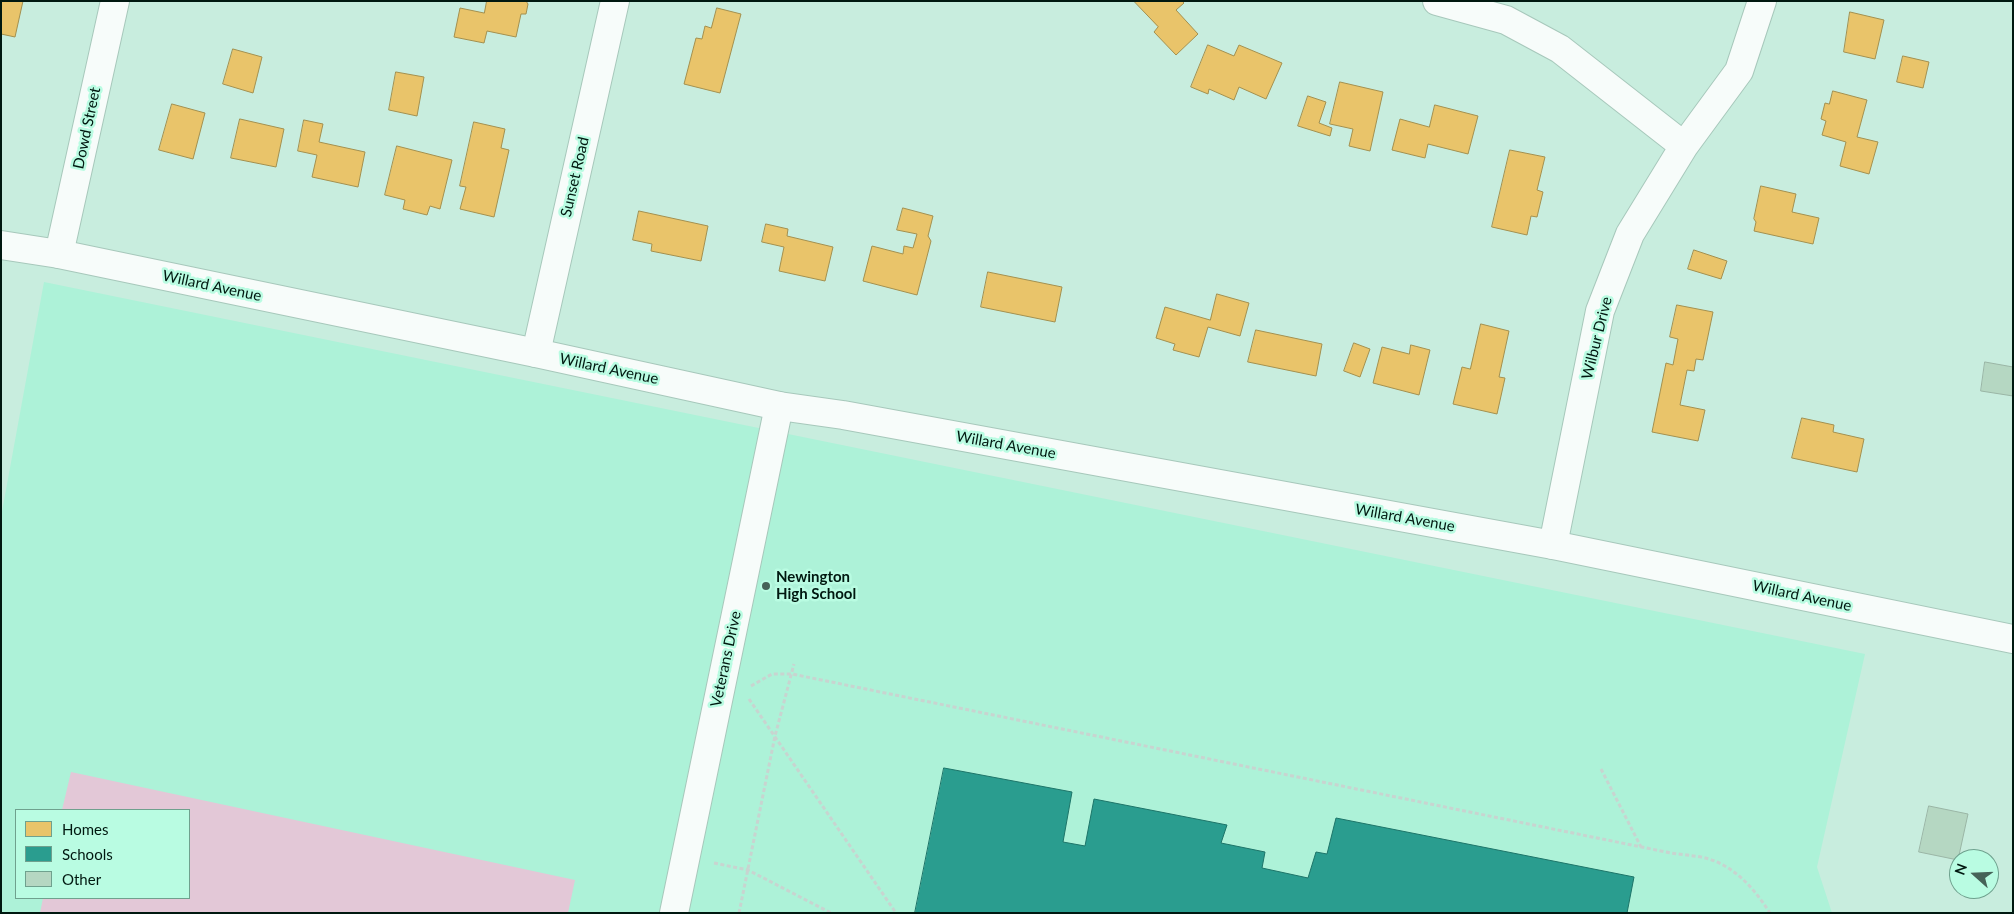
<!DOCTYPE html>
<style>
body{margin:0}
#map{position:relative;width:2014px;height:914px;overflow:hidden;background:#c8edde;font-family:Lato,sans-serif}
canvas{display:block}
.frame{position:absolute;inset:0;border:2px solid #001810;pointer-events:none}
.legend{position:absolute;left:15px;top:809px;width:175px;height:90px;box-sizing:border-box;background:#b9fce2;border:1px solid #6fa18e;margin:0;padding:6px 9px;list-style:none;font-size:15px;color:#001810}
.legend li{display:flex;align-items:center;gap:10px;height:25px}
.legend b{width:25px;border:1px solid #6fa18e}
.north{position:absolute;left:1949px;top:849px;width:50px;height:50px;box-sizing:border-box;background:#b9fce2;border:1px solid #6fa18e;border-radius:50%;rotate:290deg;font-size:14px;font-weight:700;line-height:20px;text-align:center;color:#001810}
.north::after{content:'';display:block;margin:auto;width:18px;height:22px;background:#466358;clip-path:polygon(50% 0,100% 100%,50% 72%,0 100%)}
</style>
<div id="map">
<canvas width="2014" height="914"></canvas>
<div class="frame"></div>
<ul class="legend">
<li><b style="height:14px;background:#e9c46a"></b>Homes</li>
<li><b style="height:14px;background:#2a9d8f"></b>Schools</li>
<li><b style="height:14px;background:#b5d7c2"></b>Other</li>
</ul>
<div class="north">N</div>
</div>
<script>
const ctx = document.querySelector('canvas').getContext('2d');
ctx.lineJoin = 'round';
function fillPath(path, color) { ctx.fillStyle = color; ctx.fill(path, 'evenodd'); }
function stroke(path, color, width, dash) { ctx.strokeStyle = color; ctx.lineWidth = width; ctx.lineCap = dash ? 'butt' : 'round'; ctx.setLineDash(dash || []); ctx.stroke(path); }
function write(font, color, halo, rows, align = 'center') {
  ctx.font = font + ' Lato,sans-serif'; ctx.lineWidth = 5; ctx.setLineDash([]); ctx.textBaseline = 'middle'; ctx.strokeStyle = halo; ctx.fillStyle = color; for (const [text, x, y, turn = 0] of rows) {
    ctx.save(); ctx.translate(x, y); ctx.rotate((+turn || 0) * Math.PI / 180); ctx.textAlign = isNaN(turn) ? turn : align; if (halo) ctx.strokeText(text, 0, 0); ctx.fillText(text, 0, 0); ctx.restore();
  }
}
const built = new Path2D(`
 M44,282L1865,654L1817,867L1832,913H1V517ZM16,810H189V898H16Z`);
const green = new Path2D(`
 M71,772L575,880L568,913H40L43,898H189V810H62Z`);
const homes = new Path2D(`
 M1,1H23L15,37L1,34Z
 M487,1H526L528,4L526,14H521L516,37L487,31L484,43L454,37L460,8L484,13Z
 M1134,1H1182L1184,3L1176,10L1198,34L1176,55L1154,32L1158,27Z
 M717,8L741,14L720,93L684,84L696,38L702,39L705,26L711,28Z
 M1850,12L1884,20L1875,59L1844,52Z
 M1208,45L1234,56L1239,45L1282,63L1266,99L1239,87L1234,100L1209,89L1208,94L1191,87Z
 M233,49L262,57L253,93L223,84Z
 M1903,56L1929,62L1923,88L1897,82Z
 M396,72L424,77L417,116L389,110Z
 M1340,82L1383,92L1370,151L1349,146L1353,129L1330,124Z
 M1833,91L1867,100L1857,137L1878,142L1869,174L1840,166L1846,142L1822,135L1826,121L1821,119L1825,103L1829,104Z
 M1308,96L1326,102L1319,123L1332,128L1330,136L1298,126Z
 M172,104L205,113L193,159L159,150Z
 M1435,105L1478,116L1468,154L1428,144L1425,158L1392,150L1400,119L1429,127Z
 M240,119L284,129L276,167L231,158Z
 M304,120L323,124L319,142L365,152L358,187L312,177L317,155L298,151Z
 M474,122L505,129L501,148L509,150L494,217L460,209L466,187L460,186Z
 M397,146L452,160L440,209L430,206L427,215L403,209L405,200L385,195Z
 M1510,150L1545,157L1537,190L1543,192L1537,217L1531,216L1527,235L1492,227Z
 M1761,186L1796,194L1792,212L1819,218L1813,244L1754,231L1756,222L1754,219Z
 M903,208L933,216L928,236L931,241L917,295L863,281L872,246L903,254L904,246L913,248L917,234L897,230Z
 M639,211L708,226L701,261L651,251L652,244L633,240Z
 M766,224L788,229L787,236L833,247L825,281L779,271L784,247L762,242Z
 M1694,250L1727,261L1721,279L1688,269Z
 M988,272L1062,287L1055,322L981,307Z
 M1217,294L1249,303L1240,336L1208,327L1199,357L1173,350L1175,344L1156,338L1165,307L1210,320Z
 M1677,305L1713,312L1703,360L1696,359L1694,371L1687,370L1680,405L1705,410L1698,441L1652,432L1666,363L1673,365L1678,339L1670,337Z
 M1481,324L1509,331L1499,377L1505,378L1497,414L1453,404L1462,367L1470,369Z
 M1256,330L1322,344L1316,376L1248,362Z
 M1354,343L1370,349L1360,377L1344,371Z
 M1411,345L1430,350L1419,395L1373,383L1382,347L1409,354Z
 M1802,418L1834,425L1833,432L1864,439L1857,472L1792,458Z`);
const schools = new Path2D(`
 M944,768L1072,792L1063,842L1085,846L1094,799L1227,825L1221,843L1265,852L1262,868L1308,878L1316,852L1327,854L1336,818L1634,877L1627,913H915Z`);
const building = new Path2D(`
 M1985,362L2013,367V396L1981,391Z
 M1929,806L1968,814L1958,860L1919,852Z`);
const path = new Path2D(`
 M751,686L772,674H792L1666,852C1680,855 1695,855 1709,859C1737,868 1755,890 1770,913
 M749,699L896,913
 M1601,769L1641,847
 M714,863L748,870L831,913
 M739,913L775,736L794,664`);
const street = new Path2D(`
 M1437,1L1506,20L1560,49L1684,146L1739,71L1762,1
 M59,254L115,1
 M536,353L615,1
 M1553,545L1600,311L1630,234L1684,146
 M674,913L779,406`);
const secondary = new Path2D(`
 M1,245L59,254L536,353L779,406L843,415L1553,545L2013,639`);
const markers = [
 [766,586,5,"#466358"]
];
const streetNames = [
 ["Dowd Street",87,128,-78],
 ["Sunset Road",575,177,-77],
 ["Willard Avenue",212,286,12],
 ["Wilbur Drive",1597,338,-76],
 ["Willard Avenue",609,369,12],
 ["Willard Avenue",1006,445,10],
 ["Willard Avenue",1405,518,10],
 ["Willard Avenue",1802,596,12],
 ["Veterans Drive",726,659,-78]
];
const poiNames = [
 ["Newington",776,577],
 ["High School",776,594]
];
fillPath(built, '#adf2d8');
fillPath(green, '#e3c8d7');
fillPath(homes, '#e9c46a');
stroke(homes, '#a3904f', 1);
fillPath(schools, '#2a9d8f');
stroke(schools, '#1d7569', 1);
fillPath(building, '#b5d7c2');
stroke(building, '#9ab5a5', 1);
stroke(street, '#a7c8bb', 30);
stroke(secondary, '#a7c8bb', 30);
stroke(path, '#c8d4d0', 3, [4, 2.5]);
stroke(street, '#f7fcfa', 28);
stroke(secondary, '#f7fcfa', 28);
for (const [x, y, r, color] of markers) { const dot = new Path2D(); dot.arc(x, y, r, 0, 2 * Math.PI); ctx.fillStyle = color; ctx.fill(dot); stroke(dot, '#b9fce2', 2); }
write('15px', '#001810', '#b9fce2', streetNames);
write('bold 15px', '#001810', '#b9fce2', poiNames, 'left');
</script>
